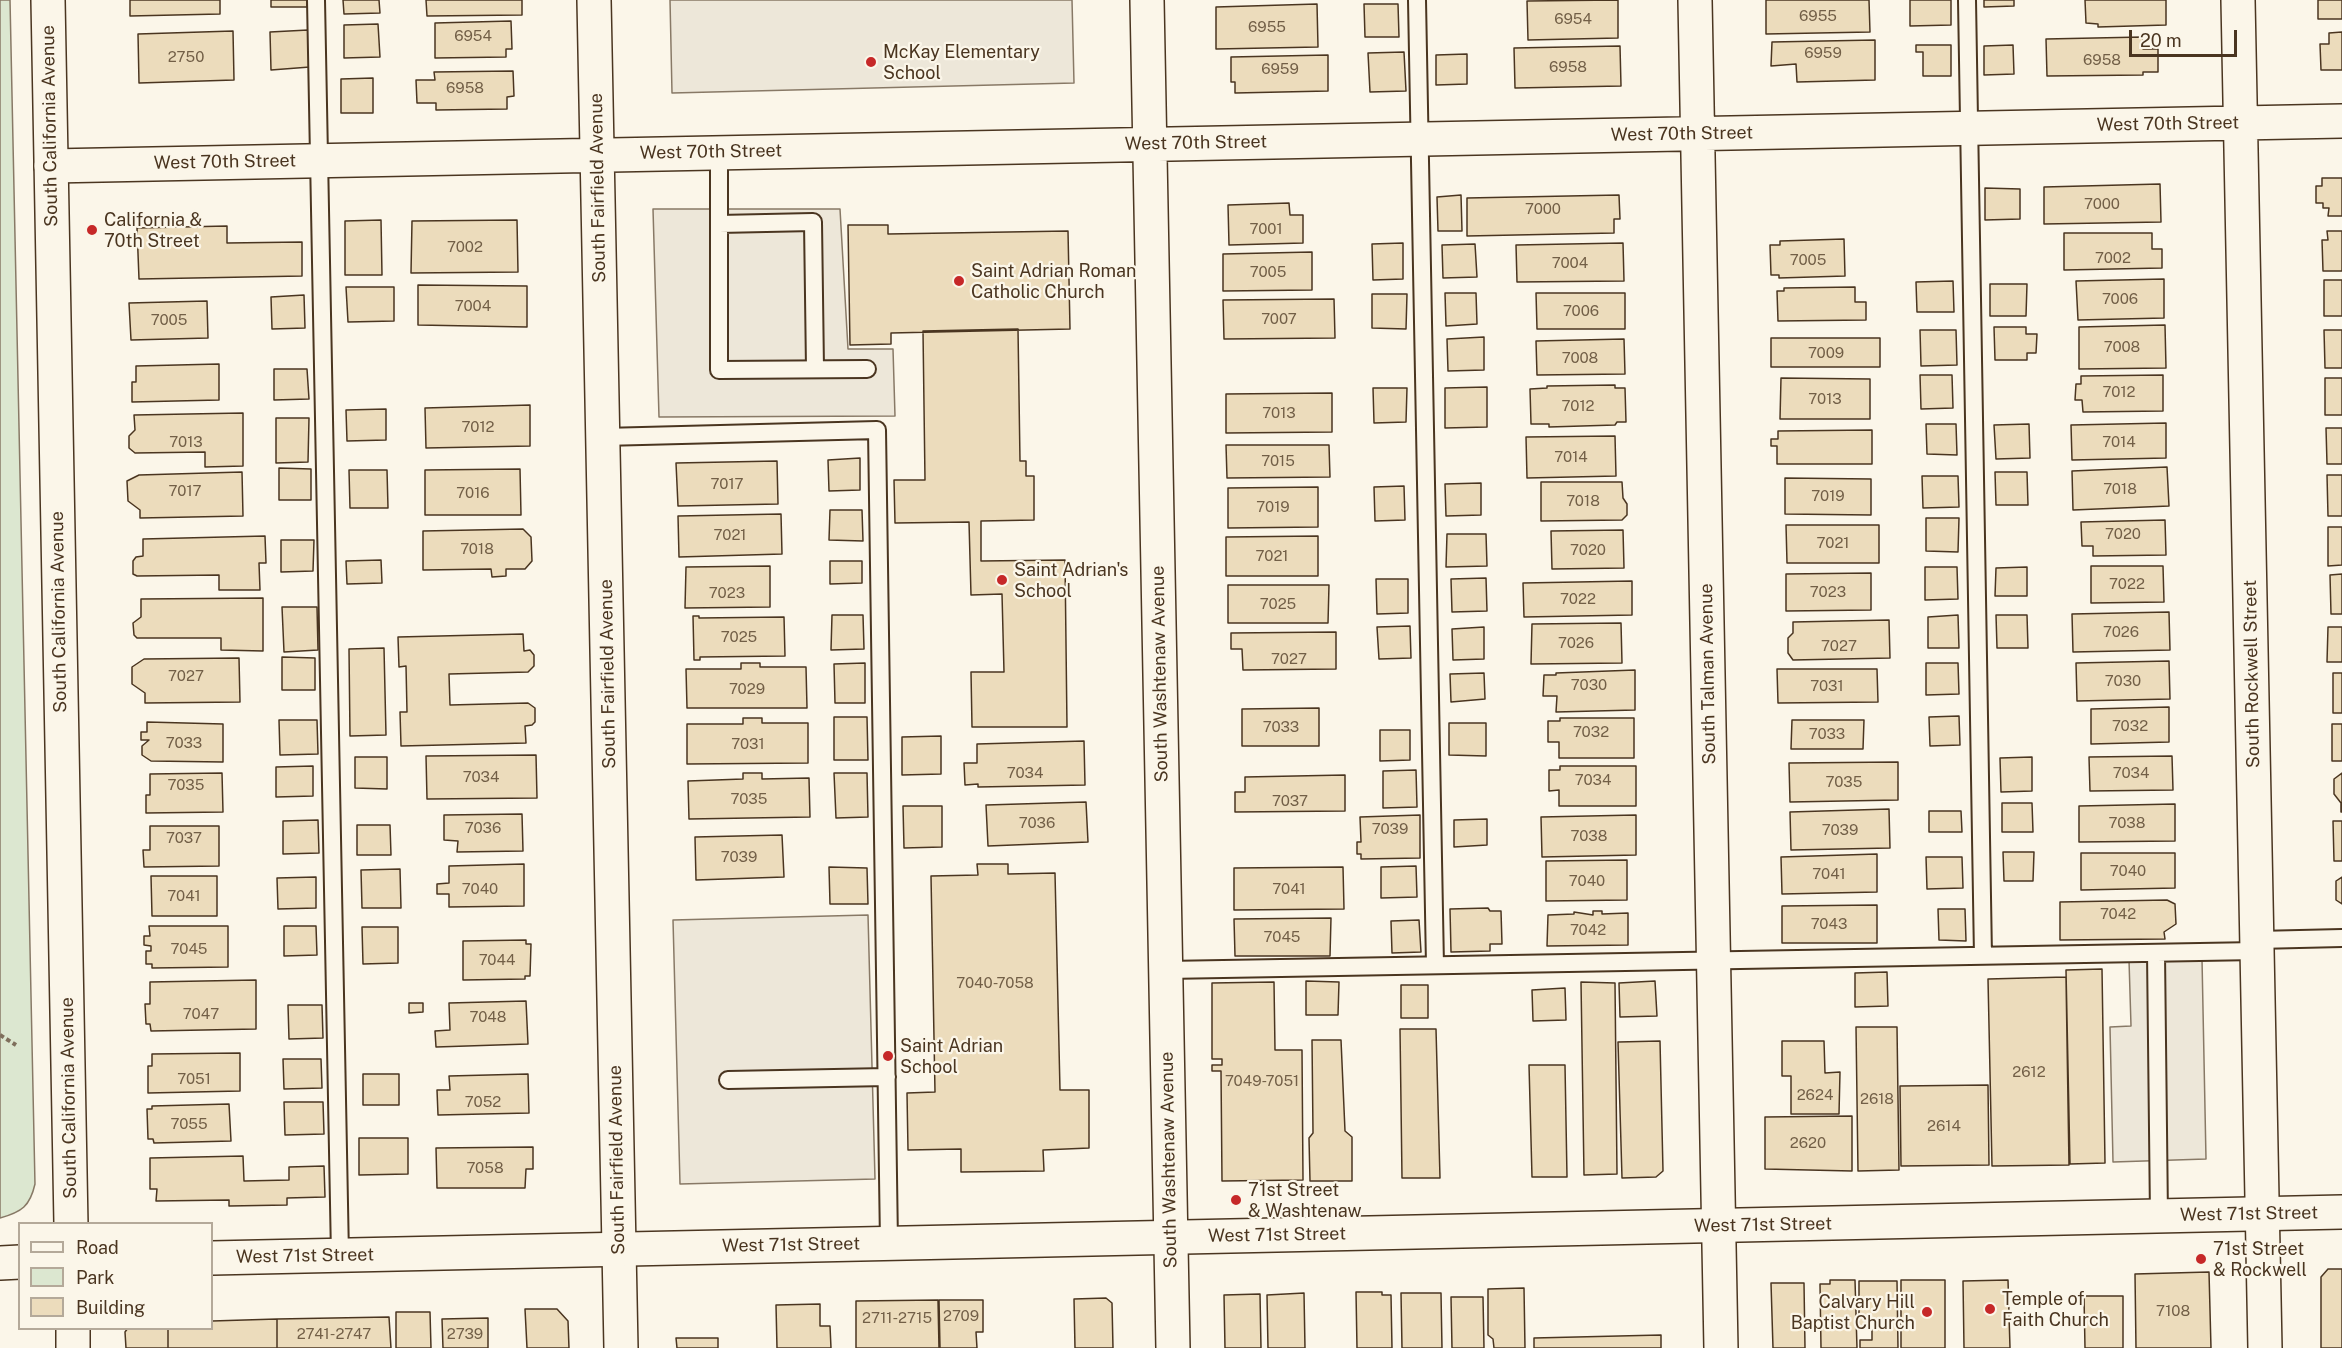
<!DOCTYPE html>
<style>
body{margin:0}
#map{position:relative;width:2342px;height:1348px;overflow:hidden;background:#fbf6e9;font-family:"Public Sans",sans-serif}
canvas{display:block}
.legend{position:absolute;left:18px;top:1222px;width:195px;height:108px;box-sizing:border-box;background:#fbf6e9;border:2px solid #b4a999;margin:0;padding:8px 10px;list-style:none;font-size:18px;color:#4a3520}
.legend li{display:flex;align-items:center;gap:12px;height:30px}
.legend b{width:30px;border:2px solid #b4a999}
.scale{position:absolute;left:2129px;top:30px;width:108px;height:27px;box-sizing:border-box;border:3px solid #4a3520;border-top:0;padding-left:8px;font-size:18px;line-height:21px;white-space:nowrap;color:#4a3520;-webkit-text-stroke:4px #fbf6e9;paint-order:stroke}
</style>
<div id="map">
<canvas width="2342" height="1348"></canvas>
<ul class="legend">
<li><b style="height:8px;background:#fbf6e9"></b>Road</li>
<li><b style="height:16px;background:#dce7d0"></b>Park</li>
<li><b style="height:16px;background:#ecdcbc"></b>Building</li>
</ul>
<div class="scale">20 m</div>
</div>
<script>
const ctx = document.querySelector('canvas').getContext('2d');
ctx.lineJoin = 'round';
function fillPath(path, color) { ctx.fillStyle = color; ctx.fill(path, 'evenodd'); }
function stroke(path, color, width, dash) { ctx.strokeStyle = color; ctx.lineWidth = width; ctx.lineCap = dash ? 'butt' : 'round'; ctx.setLineDash(dash || []); ctx.stroke(path); }
function write(font, color, halo, rows, align = 'center') {
  ctx.font = font + ' "Public Sans",sans-serif'; ctx.lineWidth = 4.5; ctx.setLineDash([]); ctx.textBaseline = 'middle'; ctx.strokeStyle = halo; ctx.fillStyle = color; for (const [text, x, y, turn = 0] of rows) {
    ctx.save(); ctx.translate(x, y); ctx.rotate((+turn || 0) * Math.PI / 180); ctx.textAlign = isNaN(turn) ? turn : align; if (halo) ctx.strokeText(text, 0, 0); ctx.fillText(text, 0, 0); ctx.restore();
  }
}
const green = new Path2D(`
 M0,0H10L35,1184C30,1206 22,1212 0,1218Z`);
const parking = new Path2D(`
 M670,0H1072L1074,83L672,93Z
 M653,209H840L848,349H893L895,416L659,417Z
 M868,915L875,1179L680,1184L673,920Z
 M2202,959L2206,1159L2113,1162L2110,1027L2131,1026L2129,960Z`);
const building = new Path2D(`
 M130,0H220V14L130,16Z
 M271,0H307V7H271Z
 M343,0H379L380,13L344,14Z
 M426,0H522V15L427,16Z
 M1618,0V38L1528,40L1527,1Z
 M1766,0H1869L1870,32L1766,34Z
 M1910,0H1951V25L1910,26Z
 M1984,0H2014V6L1984,7Z
 M2085,0H2166V25L2098,27V24L2086,23Z
 M2318,0H2342V19H2318Z
 M1317,4L1318,47L1216,49V7Z
 M1364,4H1398L1399,37H1365Z
 M511,21L512,49H506V57L435,58V23Z
 M378,24L380,57L344,58V25Z
 M308,30L310,67L271,70L270,32Z
 M233,31L234,80L139,83L138,34Z
 M2342,32V70H2321L2320,44H2329V33Z
 M2143,37V49H2158V72H2143V75L2047,76L2046,39Z
 M1875,40V80L1797,82L1796,64L1771,66L1772,42Z
 M1916,45H1951V76H1923V52H1916Z
 M2013,45L2014,74L1984,75V46Z
 M1620,46L1621,86L1515,88L1514,48Z
 M1404,52L1406,91L1370,92L1368,53Z
 M1467,54V84L1436,85V55Z
 M1328,55V91L1235,93V82H1231V57Z
 M513,71L514,96L507,97V109L436,110V103H417L416,80H435L434,72Z
 M373,78V113H341V79Z
 M2322,178H2342V216H2328L2329,208H2323V203H2316V186H2322Z
 M2160,184L2161,222L2044,224V187Z
 M1985,188L2020,189V219L1985,220Z
 M1461,195L1462,231H1438L1437,197Z
 M1619,195L1620,219H1614V233L1467,236V198Z
 M1289,203L1290,215H1303V243L1229,245L1228,205Z
 M381,220L382,275H345V221Z
 M517,220L518,272L411,273L412,221Z
 M848,225H888V234L1068,231L1070,329L891,333V344L850,345Z
 M227,226V243L302,242V276L139,279L137,228Z
 M2327,231H2342V271H2323L2322,240H2328Z
 M2064,233H2152V249H2162V268L2064,270Z
 M1844,239L1845,276L1779,278V275H1771L1770,245H1780V241Z
 M1403,243V279L1373,280L1372,244Z
 M1623,243L1624,281L1517,282L1516,245Z
 M1475,244L1477,277L1443,278L1442,245Z
 M1312,252V290L1223,291V254Z
 M2164,279V318L2078,320L2076,281Z
 M2324,280H2342V316H2324Z
 M1953,281L1954,312H1917L1916,282Z
 M1990,284H2027L2026,316H1990Z
 M418,285L527,286V327L418,325Z
 M346,287H394V321L348,322Z
 M1855,287V302H1866V320L1778,321L1777,291H1784V288Z
 M1445,293H1476L1477,324L1446,326Z
 M1536,293H1625V329H1537Z
 M1372,294H1407L1406,329L1372,328Z
 M304,295L305,328L272,329L271,297Z
 M1334,299L1335,338L1224,339L1223,300Z
 M207,301L208,338L131,340L129,303Z
 M2165,325L2166,368L2079,369V327Z
 M1994,327H2026V334H2037L2036,353H2027V360H1995Z
 M1018,329L1020,461H1026V476H1034V520L981,521V561L1065,560L1067,727H972L971,672H1004L1002,594L971,595L969,522L895,523L894,480H925L923,331Z
 M1920,330H1956L1957,365L1921,366Z
 M2324,330H2342V368H2325Z
 M1484,337V370L1448,371L1447,339Z
 M1771,338H1880V367H1771Z
 M1624,339L1625,374L1537,375L1536,341Z
 M219,364V400L132,402V382H136V366Z
 M274,369H307L309,399L274,400Z
 M1920,375H1952L1953,408L1921,409Z
 M2163,375V411L2083,412L2082,400H2075L2076,384H2081V376Z
 M1781,378L1870,379V419H1780Z
 M2325,378H2342V415H2325Z
 M1615,385V388H1625L1626,422H1617L1615,425L1549,427V424H1531L1530,389L1547,388V386Z
 M1487,387V427L1445,428V388Z
 M1373,388H1407L1406,422L1374,423Z
 M1332,393V432L1226,433V394Z
 M530,405V446L426,448L425,408Z
 M386,409V440L347,441L346,410Z
 M243,413V466L205,467V452L135,453L129,448V436L135,430L134,415Z
 M276,418H309L308,462L276,463Z
 M2166,423V458L2072,460L2071,425Z
 M1926,424H1956L1957,455L1927,454Z
 M2029,424L2030,458L1996,459L1994,425Z
 M2326,428H2342V464H2327Z
 M1872,430V464H1777V446H1771V439H1778V431Z
 M1615,436L1616,476L1527,478L1526,437Z
 M1226,445H1329L1330,477L1227,478Z
 M860,458V490L829,491L828,460Z
 M777,461L778,504L678,506L676,463Z
 M2167,467L2169,506L2073,510L2072,471Z
 M279,468L311,469V500H279Z
 M520,469L521,515H425V470Z
 M349,470H387L388,508H350Z
 M242,472L243,516L140,518V510L128,501L127,481L139,475Z
 M1995,472H2027L2028,505H1996Z
 M2327,475H2342V516H2328Z
 M1922,476H1958L1959,507L1923,508Z
 M1785,478L1871,479V515L1785,514Z
 M1541,482H1622L1623,498L1627,504V515L1622,520L1541,521Z
 M1481,483V515L1446,516L1445,484Z
 M1404,486L1405,520L1375,521L1374,487Z
 M1318,487V527L1228,528V488Z
 M830,510H862L863,541L829,540Z
 M781,514L782,554L679,557L678,516Z
 M1926,518H1959L1958,552L1926,551Z
 M2165,520L2166,555L2093,556V546H2082L2081,522Z
 M1786,525H1879V563H1787Z
 M2328,527H2342V565L2328,566Z
 M523,529L531,537L532,561L525,569H506V576L492,577L491,569L423,570V531Z
 M1623,530L1624,568L1552,569L1551,531Z
 M1447,534H1486L1487,566L1446,567Z
 M265,536L266,563H259L260,590H219V575L137,576L133,574V561L136,557L143,556V539Z
 M1318,536V576H1226V537Z
 M281,540H314L313,571L281,572Z
 M381,560L382,583L347,584L346,561Z
 M830,561H862V583L830,584Z
 M770,566V607L685,608L686,567Z
 M2091,566H2163L2164,602L2091,603Z
 M1925,567H1957L1958,599L1925,600Z
 M2027,567V596H1995L1996,568Z
 M1871,573V610L1786,611V574Z
 M2342,574V614H2331L2330,575Z
 M1486,578L1487,611L1452,612L1451,579Z
 M1376,579H1408V613L1377,614Z
 M1632,581V615L1524,617L1523,583Z
 M1228,585H1329L1328,623H1228Z
 M263,598V651L221,650V638H137L134,635L133,623L141,617V599Z
 M282,607H317L318,650L284,652Z
 M2169,612L2170,650L2073,652L2072,614Z
 M832,615H863L864,649L831,650Z
 M1958,615L1959,648H1928V617Z
 M1996,615H2027L2028,648H1997Z
 M693,616H699V618L784,617L785,656L700,657V660H694Z
 M1889,620L1890,658L1793,660L1788,653V638L1793,633V622Z
 M1621,623L1622,663L1531,664L1532,624Z
 M1410,626L1411,658L1379,659L1377,627Z
 M1484,627V659L1453,660L1452,629Z
 M2328,627H2342V662H2327Z
 M1336,632V669L1243,670L1242,649H1231V633Z
 M523,634L524,651L530,650L534,655V666L528,672L449,674L450,705L528,703L535,708V722L532,725L525,726L526,743L401,746L400,712H407L406,666L399,667L398,637Z
 M384,648L386,735L350,736L349,649Z
 M282,657L315,658V690H282Z
 M239,658L240,702L145,703V693L132,684V667L144,659Z
 M2169,661L2170,699L2077,701L2076,663Z
 M741,663H760V667H806L807,708H687L686,669H741Z
 M865,663V703H835L834,664Z
 M1926,663H1958L1959,694L1926,695Z
 M1777,669H1877L1878,702L1778,703Z
 M1635,670V710L1556,712L1557,696H1543L1544,675H1556V673Z
 M1484,673L1485,699L1451,702L1450,674Z
 M2333,673H2342V713H2333Z
 M2169,707V742L2091,744V709Z
 M1319,708V746H1242V709Z
 M1959,716L1960,745L1930,746L1929,717Z
 M834,717H867L868,760H834Z
 M743,718H762V723H808V763L687,764V724H743Z
 M1560,718H1634V758H1559V742H1548V721H1560Z
 M279,720H317L318,754L280,755Z
 M1792,720H1864L1863,749H1791Z
 M147,722L223,724V762L151,761L142,755V746L149,740H141V732H147Z
 M1449,723H1486V756L1449,755Z
 M2332,724H2342V761H2332Z
 M1380,730H1410V760L1380,761Z
 M941,736V774L902,775V737Z
 M1084,741L1085,785L978,787V784L965,785L964,763H977V744Z
 M536,755L537,798L427,799L426,756Z
 M2172,756L2173,790L2090,791L2089,757Z
 M355,757H387V789L355,788Z
 M2032,757V791L2001,792L2000,758Z
 M1898,762V800L1790,802L1789,763Z
 M313,766V796L276,797V767Z
 M1560,766H1636V806H1559V790L1549,791V770H1560Z
 M1416,770L1417,807L1383,808V771Z
 M222,773L223,812L146,813V795H150V774Z
 M743,773H762V779L809,778L810,817L689,819L688,781L743,779Z
 M834,773H867L868,817L836,818Z
 M2342,773V812H2341V803L2334,794V779Z
 M1345,775V811L1235,812V792H1245V777Z
 M1086,802L1088,842L988,846L986,805Z
 M2002,803H2032L2033,832H2002Z
 M2175,804V841L2079,842V806Z
 M903,806H942V847L904,848Z
 M1889,809L1890,848L1791,850L1790,812Z
 M1929,811H1961L1962,832H1929Z
 M522,814L523,851L457,852L458,841L444,840V815Z
 M1420,815V858L1361,859V854H1357V842H1361L1360,817Z
 M1636,815V855L1542,857L1541,817Z
 M1487,819V845L1454,847V820Z
 M318,820L319,853L283,854V821Z
 M2333,821H2342V861H2334Z
 M357,825H390L391,855H357Z
 M150,826H219V866L144,867L143,850H150Z
 M782,835L784,877L696,880L695,837Z
 M2003,852H2034L2033,881H2004Z
 M2081,853H2175V888L2081,890Z
 M1877,854V892L1782,894L1781,857Z
 M1926,857H1962L1963,888L1927,889Z
 M1627,860V900L1546,901V861Z
 M524,864V906L449,907V894H437V884L449,883V866Z
 M977,864H1008V874L1055,873L1060,1090H1089V1148L1043,1150L1044,1171L961,1172V1149L908,1150L907,1093L935,1092L931,876L978,875Z
 M1416,866L1417,897L1381,898V867Z
 M829,867L867,868L868,904H830Z
 M1343,867L1344,909L1234,910V868Z
 M400,869L401,908H362L361,870Z
 M151,876H217V916H152Z
 M316,877V908L278,909L277,878Z
 M2342,877V904L2336,900V881Z
 M2167,900L2175,904L2176,924L2164,932L2165,939L2060,940V902Z
 M1877,905V943H1782V906Z
 M1488,908L1490,911H1501L1502,944H1490V951L1451,952L1450,909Z
 M1938,909H1965L1966,941L1939,940Z
 M1593,911H1602V914L1628,913V945L1547,946L1548,915L1574,914V912L1593,915Z
 M1331,918L1330,956H1235L1234,919Z
 M1419,920L1421,952L1392,953L1391,921Z
 M149,926H228V967L152,968V964H146V951H151V946L144,945V936H150Z
 M284,926H316L317,955L284,956Z
 M362,927H398V963L363,964Z
 M526,940V944H531L530,976H525V979L463,980V941Z
 M2102,969L2105,1163L2070,1164L2066,970Z
 M1887,972L1888,1006L1855,1007V973Z
 M2066,977L2069,1165L1992,1166L1988,979Z
 M256,980V1029L151,1031L150,1024H146L145,1004H150V982Z
 M1306,981L1339,982L1338,1015H1306Z
 M1655,981L1657,1016L1620,1017L1619,983Z
 M1274,982L1275,1050H1302L1303,1180L1222,1181L1221,1071H1212V1065H1222V1059H1212V983Z
 M1581,982L1615,983L1617,1174L1584,1175Z
 M1401,985H1428V1018H1401Z
 M1565,988L1566,1020L1533,1021L1532,990Z
 M526,1001L528,1044L436,1047L435,1031L450,1030L449,1003Z
 M409,1003H423V1012L409,1013Z
 M288,1005H322L323,1038L289,1039Z
 M1856,1027H1897L1899,1170L1858,1171Z
 M1400,1029H1436L1440,1178H1402Z
 M1312,1040H1341L1345,1131L1352,1137V1181H1310L1309,1138L1313,1133Z
 M1660,1041L1663,1171L1656,1177L1622,1178L1618,1042Z
 M1782,1041H1824L1825,1073L1840,1072L1839,1114H1791V1076H1782Z
 M240,1053V1091L148,1093V1066H152V1054Z
 M283,1059H321L322,1088L284,1089Z
 M1529,1065H1565L1567,1177H1532Z
 M363,1074H399V1105H363Z
 M528,1074L529,1113L438,1115L437,1090H450L449,1076Z
 M1988,1085L1989,1165L1901,1166L1900,1086Z
 M284,1102H323L324,1134L285,1135Z
 M229,1104L231,1141L154,1143L153,1139H148L147,1109H152V1106Z
 M1852,1116V1171L1765,1169V1117Z
 M359,1138H408V1174L359,1175Z
 M533,1147V1169H526L525,1188H437L436,1148Z
 M243,1156L244,1181L289,1180V1167L324,1166L325,1197L287,1198V1205L229,1206V1200L156,1201L157,1189H150V1158Z
 M2328,1269H2342V1348H2321V1277Z
 M2209,1272L2211,1348H2136L2135,1274Z
 M1830,1280H1855L1857,1348H1821L1820,1284H1830Z
 M1901,1280H1945V1348H1901Z
 M2008,1280L2010,1348H1964L1963,1281Z
 M1859,1281H1897L1898,1348H1860V1340H1872V1327H1859Z
 M1771,1283H1804L1805,1348H1773Z
 M1524,1288L1525,1348H1494L1493,1339L1488,1335V1289Z
 M1356,1292H1382V1295H1391L1392,1348H1357Z
 M1304,1293L1305,1348H1268L1267,1295Z
 M1401,1293H1441L1442,1348H1402Z
 M1260,1294L1261,1348H1225L1224,1295Z
 M2084,1296H2123V1348H2085Z
 M1451,1297H1483L1484,1348H1452Z
 M1106,1298L1112,1303L1113,1348H1075L1074,1299Z
 M938,1300L939,1348H856V1301Z
 M939,1300H983V1332H976L977,1348H940Z
 M820,1304V1326H830L831,1348H777L776,1305Z
 M525,1309H557L568,1321L569,1348H527Z
 M396,1312H430L431,1348H396Z
 M389,1317L391,1348H277V1319Z
 M488,1318V1348H443L442,1319Z
 M277,1319V1348H168V1328H212V1321Z
 M128,1328H168V1348H126L125,1332Z
 M1661,1335V1348H1534V1338Z
 M676,1338H718V1348H677Z`);
const path = new Path2D(`
 M0,1035L16,1045`);
const lane = new Path2D(`
 M316,0L340,1255
 M1417,0L1435,965
 M1967,0L1983,956
 M719,152V370L867,369
 M719,224L813,222L815,369
 M603,437L877,430L889,1243
 M2257,940L2342,938
 M2156,953L2159,1217
 M1166,970L2257,951
 M728,1080L887,1077`);
const street = new Path2D(`
 M594,0L621,1348
 M1147,0L1173,1348
 M1695,0L1721,1348
 M2238,0L2265,1348
 M51,166L2342,121
 M73,1328V1348`);
const secondary = new Path2D(`
 M48,0L71,1224
 M212,1258L2342,1212
 M0,1263L20,1262`);
const markers = [
 [871,62,6,"#c62828"],
 [92,230,6,"#c62828"],
 [959,281,6,"#c62828"],
 [1002,580,6,"#c62828"],
 [888,1056,6,"#c62828"],
 [1236,1200,6,"#c62828"],
 [2201,1259,6,"#c62828"],
 [1990,1309,6,"#c62828"],
 [1927,1312,6,"#c62828"]
];
const numberNames = [
 ["6955",1818,16],
 ["6954",1573,19],
 ["6955",1267,27],
 ["6954",473,36],
 ["6959",1823,53],
 ["2750",186,57],
 ["6958",2102,60],
 ["6958",1568,67],
 ["6959",1280,69],
 ["6958",465,88],
 ["7000",2102,204],
 ["7000",1543,209],
 ["7001",1266,229],
 ["7002",465,247],
 ["7002",2113,258],
 ["7005",1808,260],
 ["7004",1570,263],
 ["7005",1268,272],
 ["7006",2120,299],
 ["7004",473,306],
 ["7006",1581,311],
 ["7007",1279,319],
 ["7005",169,320],
 ["7008",2122,347],
 ["7009",1826,353],
 ["7008",1580,358],
 ["7012",2119,392],
 ["7013",1825,399],
 ["7012",1578,406],
 ["7013",1279,413],
 ["7012",478,427],
 ["7013",186,442],
 ["7014",2119,442],
 ["7014",1571,457],
 ["7015",1278,461],
 ["7017",727,484],
 ["7018",2120,489],
 ["7017",185,491],
 ["7016",473,493],
 ["7019",1828,496],
 ["7018",1583,501],
 ["7019",1273,507],
 ["7020",2123,534],
 ["7021",730,535],
 ["7021",1833,543],
 ["7018",477,549],
 ["7020",1588,550],
 ["7021",1272,556],
 ["7022",2127,584],
 ["7023",1828,592],
 ["7023",727,593],
 ["7022",1578,599],
 ["7025",1278,604],
 ["7026",2121,632],
 ["7025",739,637],
 ["7026",1576,643],
 ["7027",1839,646],
 ["7027",1289,659],
 ["7027",186,676],
 ["7030",2123,681],
 ["7030",1589,685],
 ["7031",1827,686],
 ["7029",747,689],
 ["7032",2130,726],
 ["7033",1281,727],
 ["7032",1591,732],
 ["7033",1827,734],
 ["7033",184,743],
 ["7031",748,744],
 ["7034",1025,773],
 ["7034",2131,773],
 ["7034",481,777],
 ["7034",1593,780],
 ["7035",1844,782],
 ["7035",186,785],
 ["7035",749,799],
 ["7037",1290,801],
 ["7036",1037,823],
 ["7038",2127,823],
 ["7036",483,828],
 ["7039",1390,829],
 ["7039",1840,830],
 ["7038",1589,836],
 ["7037",184,838],
 ["7039",739,857],
 ["7040",2128,871],
 ["7041",1829,874],
 ["7040",1587,881],
 ["7040",480,889],
 ["7041",1289,889],
 ["7041",184,896],
 ["7042",2118,914],
 ["7043",1829,924],
 ["7042",1588,930],
 ["7045",1282,937],
 ["7045",189,949],
 ["7044",497,960],
 ["7040-7058",995,983],
 ["7047",201,1014],
 ["7048",488,1017],
 ["2612",2029,1072],
 ["7051",194,1079],
 ["7049-7051",1262,1081],
 ["2624",1815,1095],
 ["2618",1877,1099],
 ["7052",483,1102],
 ["7055",189,1124],
 ["2614",1944,1126],
 ["2620",1808,1143],
 ["7058",485,1168],
 ["7108",2173,1311],
 ["2709",961,1316],
 ["2711-2715",897,1318],
 ["2741-2747",334,1334],
 ["2739",465,1334]
];
const poiNames = [
 ["McKay Elementary",883,52],
 ["School",883,73],
 ["California &",104,220],
 ["70th Street",104,241],
 ["Saint Adrian Roman",971,271],
 ["Catholic Church",971,292],
 ["Saint Adrian's",1014,570],
 ["School",1014,591],
 ["Saint Adrian",900,1046],
 ["School",900,1067],
 ["71st Street",1248,1190],
 ["& Washtenaw",1248,1211],
 ["71st Street",2213,1249],
 ["& Rockwell",2213,1270],
 ["Temple of",2002,1299],
 ["Faith Church",2002,1320],
 ["Calvary Hill",1915,1302,"right"],
 ["Baptist Church",1915,1323,"right"]
];
const streetNames = [
 ["West 70th Street",2168,124,-1],
 ["South California Avenue",50,126,-91],
 ["West 70th Street",1682,134,-1],
 ["West 70th Street",1196,143,-1],
 ["West 70th Street",711,152,-1],
 ["West 70th Street",225,162,-1],
 ["South Fairfield Avenue",598,188,-91],
 ["South California Avenue",59,612,-91],
 ["South Fairfield Avenue",608,674,-91],
 ["South Washtenaw Avenue",1160,674,-91],
 ["South Talman Avenue",1708,674,-91],
 ["South Rockwell Street",2252,674,-91],
 ["South California Avenue",69,1098,-91],
 ["South Fairfield Avenue",617,1160,-91],
 ["South Washtenaw Avenue",1169,1160,-91],
 ["West 71st Street",2249,1214,-1],
 ["West 71st Street",1763,1225,-1],
 ["West 71st Street",1277,1235,-1],
 ["West 71st Street",791,1245,-1],
 ["West 71st Street",305,1256,-1]
];
fillPath(green, '#dce7d0');
stroke(green, '#887966', 1.5);
fillPath(parking, '#ede7d9');
stroke(parking, '#887966', 1.5);
fillPath(building, '#ecdcbc');
stroke(building, '#4a3520', 1.5);
stroke(lane, '#4a3520', 20);
stroke(street, '#4a3520', 36);
stroke(secondary, '#4a3520', 36);
stroke(path, '#7f6f5c', 4, [4.5, 3]);
stroke(lane, '#fbf6e9', 16);
stroke(street, '#fbf6e9', 33);
stroke(secondary, '#fbf6e9', 33);
for (const [x, y, r, color] of markers) { const dot = new Path2D(); dot.arc(x, y, r, 0, 2 * Math.PI); ctx.fillStyle = color; ctx.fill(dot); stroke(dot, '#fbf6e9', 2); }
write('15px', '#725f47', null, numberNames);
write('18px', '#4a3520', '#fbf6e9', poiNames, 'left');
write('18px', '#4a3520', '#fbf6e9', streetNames);
</script>
